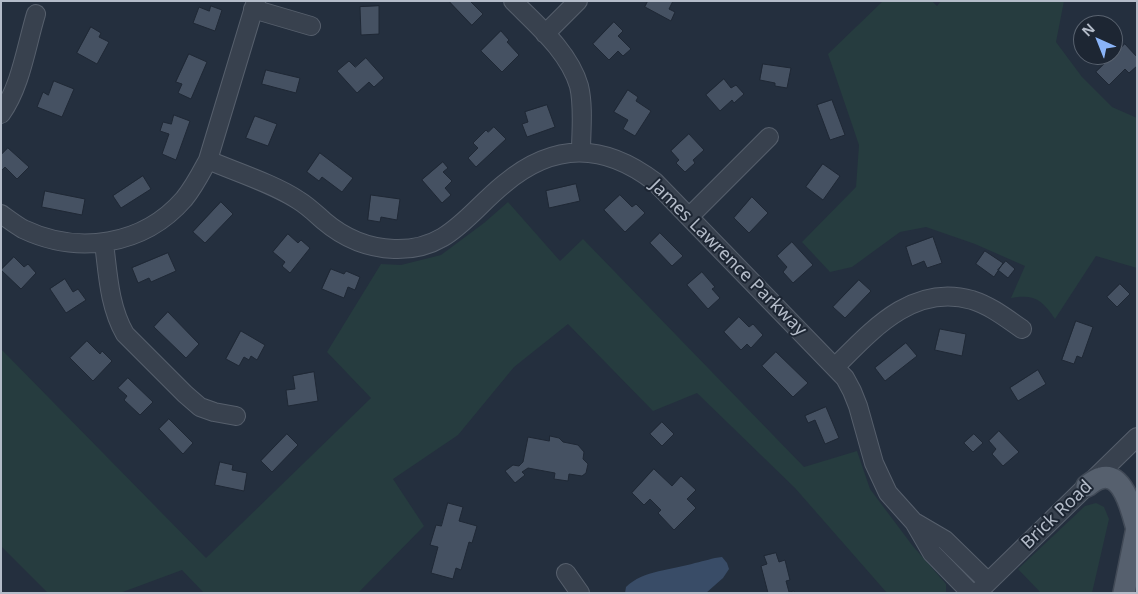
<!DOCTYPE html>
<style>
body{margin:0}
#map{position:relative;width:1138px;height:594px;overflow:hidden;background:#242f3e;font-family:"Noto Sans",sans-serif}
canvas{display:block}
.frame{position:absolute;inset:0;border:2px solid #b4bcc9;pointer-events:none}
.north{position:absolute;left:1073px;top:15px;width:50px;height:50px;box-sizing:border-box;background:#1d2633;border:1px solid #59626f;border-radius:50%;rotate:316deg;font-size:14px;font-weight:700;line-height:20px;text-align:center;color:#b4bcc9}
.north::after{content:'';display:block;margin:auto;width:18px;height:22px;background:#8ab4f8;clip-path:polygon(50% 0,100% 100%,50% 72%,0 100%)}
</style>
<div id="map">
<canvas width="1138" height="594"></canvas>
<div class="frame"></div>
<div class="north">N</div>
</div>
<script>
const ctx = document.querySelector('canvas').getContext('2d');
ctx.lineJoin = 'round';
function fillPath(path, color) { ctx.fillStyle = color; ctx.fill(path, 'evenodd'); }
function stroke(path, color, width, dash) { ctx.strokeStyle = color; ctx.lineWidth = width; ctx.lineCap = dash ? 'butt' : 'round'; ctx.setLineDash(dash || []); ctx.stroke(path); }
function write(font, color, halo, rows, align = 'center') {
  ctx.font = font + ' "Noto Sans",sans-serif'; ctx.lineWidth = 4; ctx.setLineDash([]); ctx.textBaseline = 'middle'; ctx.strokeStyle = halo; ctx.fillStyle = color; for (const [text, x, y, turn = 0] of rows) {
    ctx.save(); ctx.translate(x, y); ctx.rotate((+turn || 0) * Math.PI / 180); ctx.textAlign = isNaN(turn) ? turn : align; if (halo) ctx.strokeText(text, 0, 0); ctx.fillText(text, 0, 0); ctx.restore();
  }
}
const green = new Path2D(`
 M883,1H932L937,6L941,1H1064L1056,42L1082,77L1112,107L1137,118V268L1096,256L1055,319C1042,300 1035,294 1011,298L1025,266L975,244L926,227L900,232L852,267L830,272L802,242L856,187L859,145L828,54Z
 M508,202L560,261L583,239L804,467L857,451L870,489L912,545L946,584V593H887L795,488L697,393L653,411L568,324L514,367L458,435L393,479L424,526L358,593H204L182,570L120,593H48L1,546V349L206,558L371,398L327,352L381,264L401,265L441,255L484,223Z
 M1096,503L1104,507L1109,519L1092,593H1041L1018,569L1085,506Z`);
const water = new Path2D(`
 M722,557L727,563L729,569L723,578L706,593H625L626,587C643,570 673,570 695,563C705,561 712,558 722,557Z`);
const building = new Path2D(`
 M449,1H470L483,14L472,25Z
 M648,1H673L669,9L675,12L671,21L645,7Z
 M211,6L222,10L215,31L193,23L199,7L209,11Z
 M379,6V34L361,35L360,7Z
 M614,22L623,31L618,36L631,49L623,56L618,51L609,60L593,44Z
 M91,27L101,33L99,37L109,42L97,64L77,53Z
 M501,31L509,40L507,42L519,55L502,72L481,51Z
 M1125,44L1137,57V66L1129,73L1125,69L1109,85L1096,72Z
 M189,54L207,62L191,99L178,93L182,84L176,82Z
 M366,58L384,78L374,87L369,82L357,93L337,71L349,61L355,67Z
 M763,64L791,68L787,88L775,86V83L760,80Z
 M266,70L300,78L296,93L262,84Z
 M724,79L731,88L736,85L744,94L734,103L732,100L720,111L706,95Z
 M54,81L74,89L62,117L37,107L43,92L48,95Z
 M628,90L638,97L636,101L651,111L635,136L623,129L628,120L614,112Z
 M832,100L845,135L830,140L817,105Z
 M547,105L555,127L527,137L522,124L528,122L525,112Z
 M174,115L190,121L176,160L162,154L169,134L160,131L163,122L171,124Z
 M255,116L277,124L268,146L246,138Z
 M494,127L506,139L476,167L468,158L478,148L473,143L486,130L488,132Z
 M689,134L704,150L693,160L695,163L685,172L676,163L679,160L671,151Z
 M8,148L29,167L17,179L5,167L1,171V155Z
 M320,153L353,178L342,192L322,177L319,181L307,172Z
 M443,162L448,168L443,172L452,181L445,188L451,195L442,203L422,180Z
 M823,164L840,176L823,200L806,187Z
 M143,176L151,189L121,208L113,196Z
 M576,184L580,201L549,208L546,191Z
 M45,191L85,199L82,215L42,207Z
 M371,195L400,199L397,220L381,217L380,222L368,220Z
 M620,195L632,207L636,204L645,213L625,232L604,210Z
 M752,197L768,213L749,233L734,218Z
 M221,202L233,214L205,243L193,232Z
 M660,233L683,256L672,266L650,243Z
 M288,234L298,243L301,240L310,248L290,273L282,266L285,262L273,252Z
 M933,237L942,263L927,268L924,261L912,266L906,247Z
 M792,242L813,265L793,283L783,272L787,267L777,256Z
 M985,251L1003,263L994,277L976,264Z
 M168,253L176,271L151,282L149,278L138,283L132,268Z
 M14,257L24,267L28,264L36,273L21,289L1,270Z
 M1006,261L1015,269L1008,278L998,270Z
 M331,269L344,274L346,271L360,277L355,290L348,287L344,298L322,289Z
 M702,272L715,287L712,289L720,298L708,309L687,285Z
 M65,279L73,292L78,289L86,300L66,313L50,289Z
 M859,280L871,291L845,318L833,307Z
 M1120,284L1130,294L1117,307L1107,297Z
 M168,312L199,344L186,358L154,327Z
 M739,317L749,327L753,324L763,335L751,348L747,344L741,350L724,332Z
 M1076,321L1093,327L1082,358L1077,356L1074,364L1062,360Z
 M940,329L966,334L962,356L935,350Z
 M241,331L265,345L257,360L251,356L249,360L244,357L239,366L226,359Z
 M87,341L100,354L102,351L112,361L93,381L70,358Z
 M906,343L917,356L885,381L875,368Z
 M776,352L808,383L793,397L762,366Z
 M1038,370L1046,384L1018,401L1010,388Z
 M314,372L318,401L288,406L286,390L295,389L293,376Z
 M128,378L153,402L140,415L124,400L127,396L118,388Z
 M826,407L839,438L825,444L815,420L808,423L805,416Z
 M169,419L193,443L183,454L159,429Z
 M662,422L674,434L662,446L650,434Z
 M999,431L1019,452L1003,466L992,454L996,449L989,441Z
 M287,434L298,445L272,472L261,461Z
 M974,434L983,443L973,452L964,443Z
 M550,436L559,438L563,442L578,445L584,452L583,459L588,464L586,473L582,476L569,474L568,481L554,479L555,473L528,468L522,472L525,475L515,483L505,471L513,465L519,466L523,462L528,437L549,441Z
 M220,462L233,465L232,470L247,473L244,491L215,485Z
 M654,469L672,486L681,476L696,490L687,499L696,508L674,530L658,513L661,510L650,499L644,505L632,493Z
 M448,503L463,507L459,521L477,526L472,543L469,542L461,570L456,568L453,579L431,573L438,547L430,545L436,525L441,526Z
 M776,553L779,562L785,560L790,580L786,581L789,592L794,591L795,593H768L761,566L767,564L764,556Z`);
const minor = new Path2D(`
 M513,1C538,26 569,52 579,86C584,107 581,131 581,152
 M253,9L311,26
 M545,34L578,1
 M1,114C21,86 26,47 36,14
 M208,160C236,172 274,184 298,200C308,206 316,214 324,221C344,238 368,248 394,249C448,251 467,214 504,184C554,142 604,143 655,182L845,378L852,391L858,406L874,463L888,493L914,522L932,553L971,593
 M1,214C8,219 16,225 23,229C78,255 143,246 184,199C194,187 201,173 208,160L256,1
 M689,217L769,137
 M104,243C108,274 109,306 125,334L185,394L200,407L214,412L236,416
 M835,367C872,330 913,283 972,300C991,306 1006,318 1022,329
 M916,523L945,540L988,582
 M566,573L580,593
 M977,593L1137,437`);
const major = new Path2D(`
 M1087,486C1091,483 1096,479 1101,478C1124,471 1133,515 1137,529
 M1124,593L1137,528`);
const streetNames = [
 ["James Lawrence Parkway",728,258,45],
 ["Brick Road",1057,515,-44]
];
fillPath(green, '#263c3f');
fillPath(water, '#394c67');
fillPath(building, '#455162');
stroke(building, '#1f2835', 1);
stroke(minor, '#565f6c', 20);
stroke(major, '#414a57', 24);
stroke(minor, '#38414e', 18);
stroke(major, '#56606e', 21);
write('18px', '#b4bcc9', '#1d2633', streetNames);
</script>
